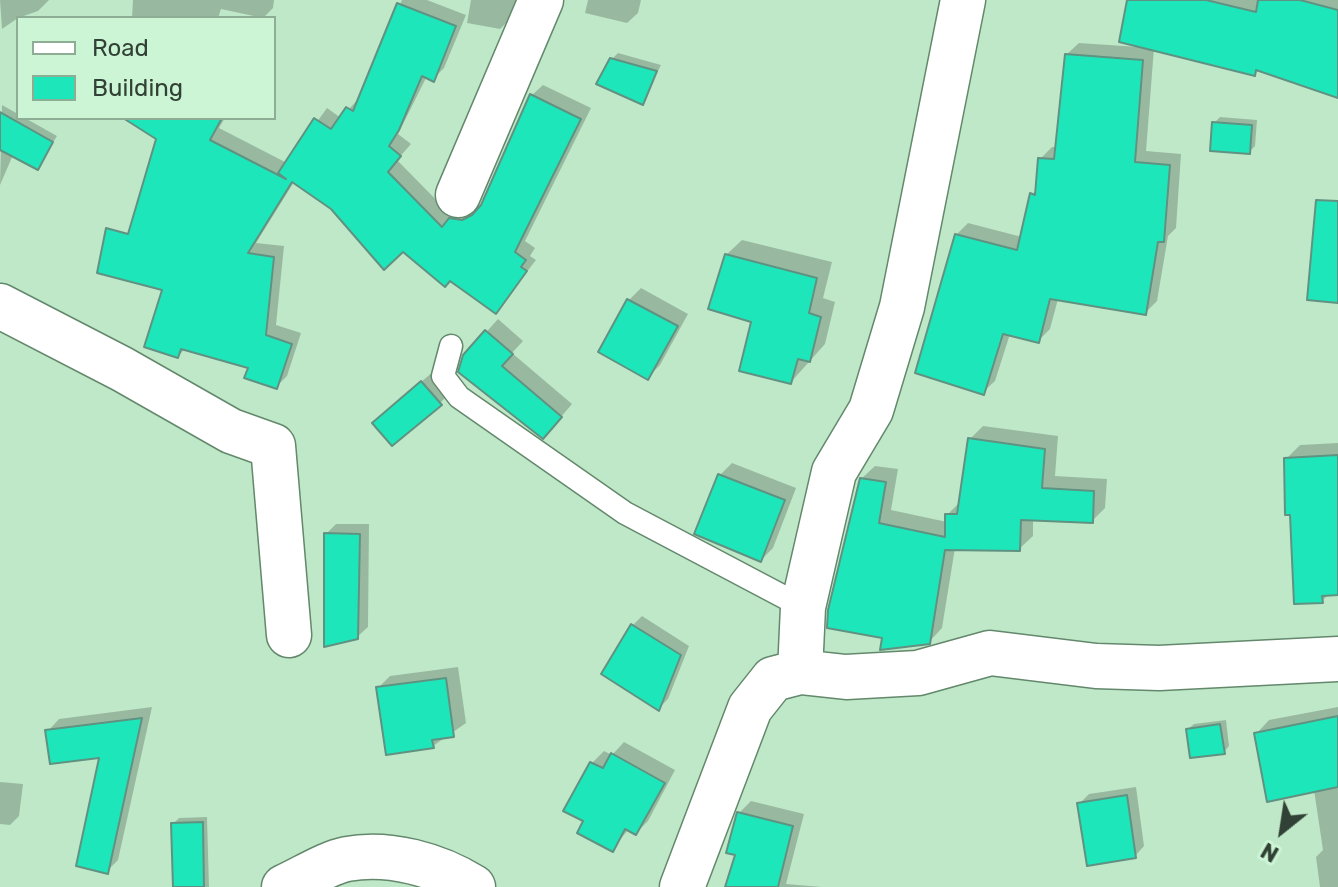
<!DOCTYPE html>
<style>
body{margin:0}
#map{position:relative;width:1338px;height:887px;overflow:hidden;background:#bfe8c8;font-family:Rubik,sans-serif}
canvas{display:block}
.legend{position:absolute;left:16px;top:16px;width:260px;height:104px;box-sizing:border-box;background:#ccf5d5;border:2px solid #8ead95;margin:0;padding:10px 14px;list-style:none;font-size:24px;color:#314135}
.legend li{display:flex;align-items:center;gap:16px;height:40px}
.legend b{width:40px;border:2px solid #8ead95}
.north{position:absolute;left:1242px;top:791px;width:80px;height:80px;-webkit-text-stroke:6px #ccf5d5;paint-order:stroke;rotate:210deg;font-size:22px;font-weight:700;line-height:32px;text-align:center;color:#314135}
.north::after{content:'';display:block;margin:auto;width:28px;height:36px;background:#314135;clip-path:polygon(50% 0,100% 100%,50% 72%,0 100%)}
</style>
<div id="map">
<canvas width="1338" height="887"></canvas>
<ul class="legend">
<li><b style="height:10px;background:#fff"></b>Road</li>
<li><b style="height:22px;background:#1de7ba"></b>Building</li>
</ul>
<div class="north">N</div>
</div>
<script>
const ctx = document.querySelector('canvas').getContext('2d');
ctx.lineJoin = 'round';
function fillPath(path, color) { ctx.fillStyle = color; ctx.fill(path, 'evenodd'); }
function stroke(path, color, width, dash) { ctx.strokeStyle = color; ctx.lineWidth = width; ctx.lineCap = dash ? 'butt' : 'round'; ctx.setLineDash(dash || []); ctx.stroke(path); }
const shadow = new Path2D(`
 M0,0H49L38,11L18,18L2,29Z
 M133,0H274L273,8L263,18L221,9L218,18H132Z
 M402,0H427L466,15L444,68L433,79L427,76L398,134L411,144L397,160L453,217L462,208L482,206L532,95L543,85L591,108L525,241L535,248L530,256L536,260L496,312L294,182L256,243L284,246L276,325L301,333L287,376L277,386L250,367L186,348L178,356L167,306L158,138L153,118H225L219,128L287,163L327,108L341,118L359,98Z
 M471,0H517L511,18L500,29L467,23Z
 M588,0H641L638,13L627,23L585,13Z
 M1129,0H1338V92L1260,69L1255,74L1154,48L1146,151L1181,154L1176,228L1168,236L1157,301L1145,313L1058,299L1050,329L1038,341L1010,334L995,381L983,392L956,235L968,223L1022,237L1032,194L1038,189L1040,159L1052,147H1058L1067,54L1079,43L1139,47Z
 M618,53L661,65L642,103L612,59Z
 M2,105L18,114V118H25L57,136L38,167L13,155L0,185Z
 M1220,117L1257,120L1255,146L1249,152L1214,123Z
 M742,240L832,262L823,298L835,302L825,344L791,382L753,321L726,255Z
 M641,288L688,314L660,365L648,377L600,352L629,300Z
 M498,319L523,341L512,353L572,404L555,424L465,356Z
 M434,371L452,391L440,403L387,411Z
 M983,426L1058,436L1055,476L1107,479L1105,508L1092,521L1033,519V536L1019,549L955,548L942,628L929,642L885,636L861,479L875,466L898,469L891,510L947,522V515L961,501L970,439Z
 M1338,443V593L1329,594L1322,601L1286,459L1300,445Z
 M732,463L796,488L773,548L761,560L720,475Z
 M336,524H369L368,627L357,637L326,534Z
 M642,616L689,646L668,699L659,708L633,625Z
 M458,667L466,723L433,746L378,688L390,676Z
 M152,707L118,860L107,871L102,755L48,731L59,719Z
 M1338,707V887H1320L1316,857L1323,850L1314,790L1256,734L1269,720Z
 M1226,720L1229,746L1224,752L1188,729L1194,724Z
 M624,742L675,770L648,821L636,833L629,829L612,849L586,820L592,763L604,751L612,755Z
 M0,782L23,784L19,816L10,825L0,824Z
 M1136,787L1144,846L1135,856L1079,804L1089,794Z
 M751,801L804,814L786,884L822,887H727L737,854L739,813Z
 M207,817L209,887H175L173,824L179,818Z`);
const building = new Path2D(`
 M1127,0H1206L1256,12L1258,0H1300L1338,10V98L1256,70L1255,76L1119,42Z
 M397,3L456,26L434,82L422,76L399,130L389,146L401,156L388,172L442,227L449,218L462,220L472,215L481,205L530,94L581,119L515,252L526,260L521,267L527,271L496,314L450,281L445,287L403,252L384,270L331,209L292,182L248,253L274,257L266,335L292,344L277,389L244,378L248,368L181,349L178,358L144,347L162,290L97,273L106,228L128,234L156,139L123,118H222L210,140L286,179L278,173L314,118L331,129L346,107L353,111Z
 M1065,54L1143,60L1135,162L1170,165L1164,242H1158L1146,315L1050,299L1039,343L1003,334L984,395L915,373L955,234L1017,250L1030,193L1035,195L1038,158L1054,159Z
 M610,58L657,71L643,105L596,84Z
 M0,112L53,142L38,170L0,150Z
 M1212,122L1252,125L1250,154L1210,151Z
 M1316,200L1338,201V303L1307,300Z
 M725,254L817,278L809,313L821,317L810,362L798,359L791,384L739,371L751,322L708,309Z
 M627,299L678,326L648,380L598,352Z
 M485,330L513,354L502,366L562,417L543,439L458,372L463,355Z
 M421,381L442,405L392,446L372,423Z
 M968,438L1045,449L1042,488L1094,491L1093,523L1021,520L1020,551L945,550L930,644L880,650L882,638L827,628L828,610L860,478L886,482L879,523L945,537V514H957Z
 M1338,455V595L1322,596L1323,603L1294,604L1290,515H1285L1284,458Z
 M718,474L785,500L761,562L694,534Z
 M324,533L360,534L358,639L324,647Z
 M631,624L681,655L659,711L601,674Z
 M446,678L454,737L432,740L434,748L386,755L376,687Z
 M1338,716V787L1267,802L1254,733Z
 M142,718L108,874L76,866L99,758L50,764L45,730Z
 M1220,724L1225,754L1190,758L1186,729Z
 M611,753L665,783L636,835L625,829L613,852L577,833L583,821L563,811L590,762L603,768Z
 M1127,795L1136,858L1087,866L1077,803Z
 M737,812L793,826L778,887H725L735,855L726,853Z
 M203,822L204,887H173L171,823Z`);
const lane = new Path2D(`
 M451,346L443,376L459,397L625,513L803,607`);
const street = new Path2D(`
 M458,195L541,0
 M0,306L122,369L231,431L273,446L289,635
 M800,672L803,607L834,472L871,410L902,307L963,0
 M284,887C304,878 327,863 347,859C389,851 438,865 473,887
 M682,887L750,708L773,679L800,672L846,677L918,673L990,653L1096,666L1159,668L1338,659`);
fillPath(shadow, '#0003');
fillPath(building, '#1de7ba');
stroke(building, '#609282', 2);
stroke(lane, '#63886c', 25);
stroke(street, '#63886c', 47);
stroke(lane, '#fff', 22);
stroke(street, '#fff', 44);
</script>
